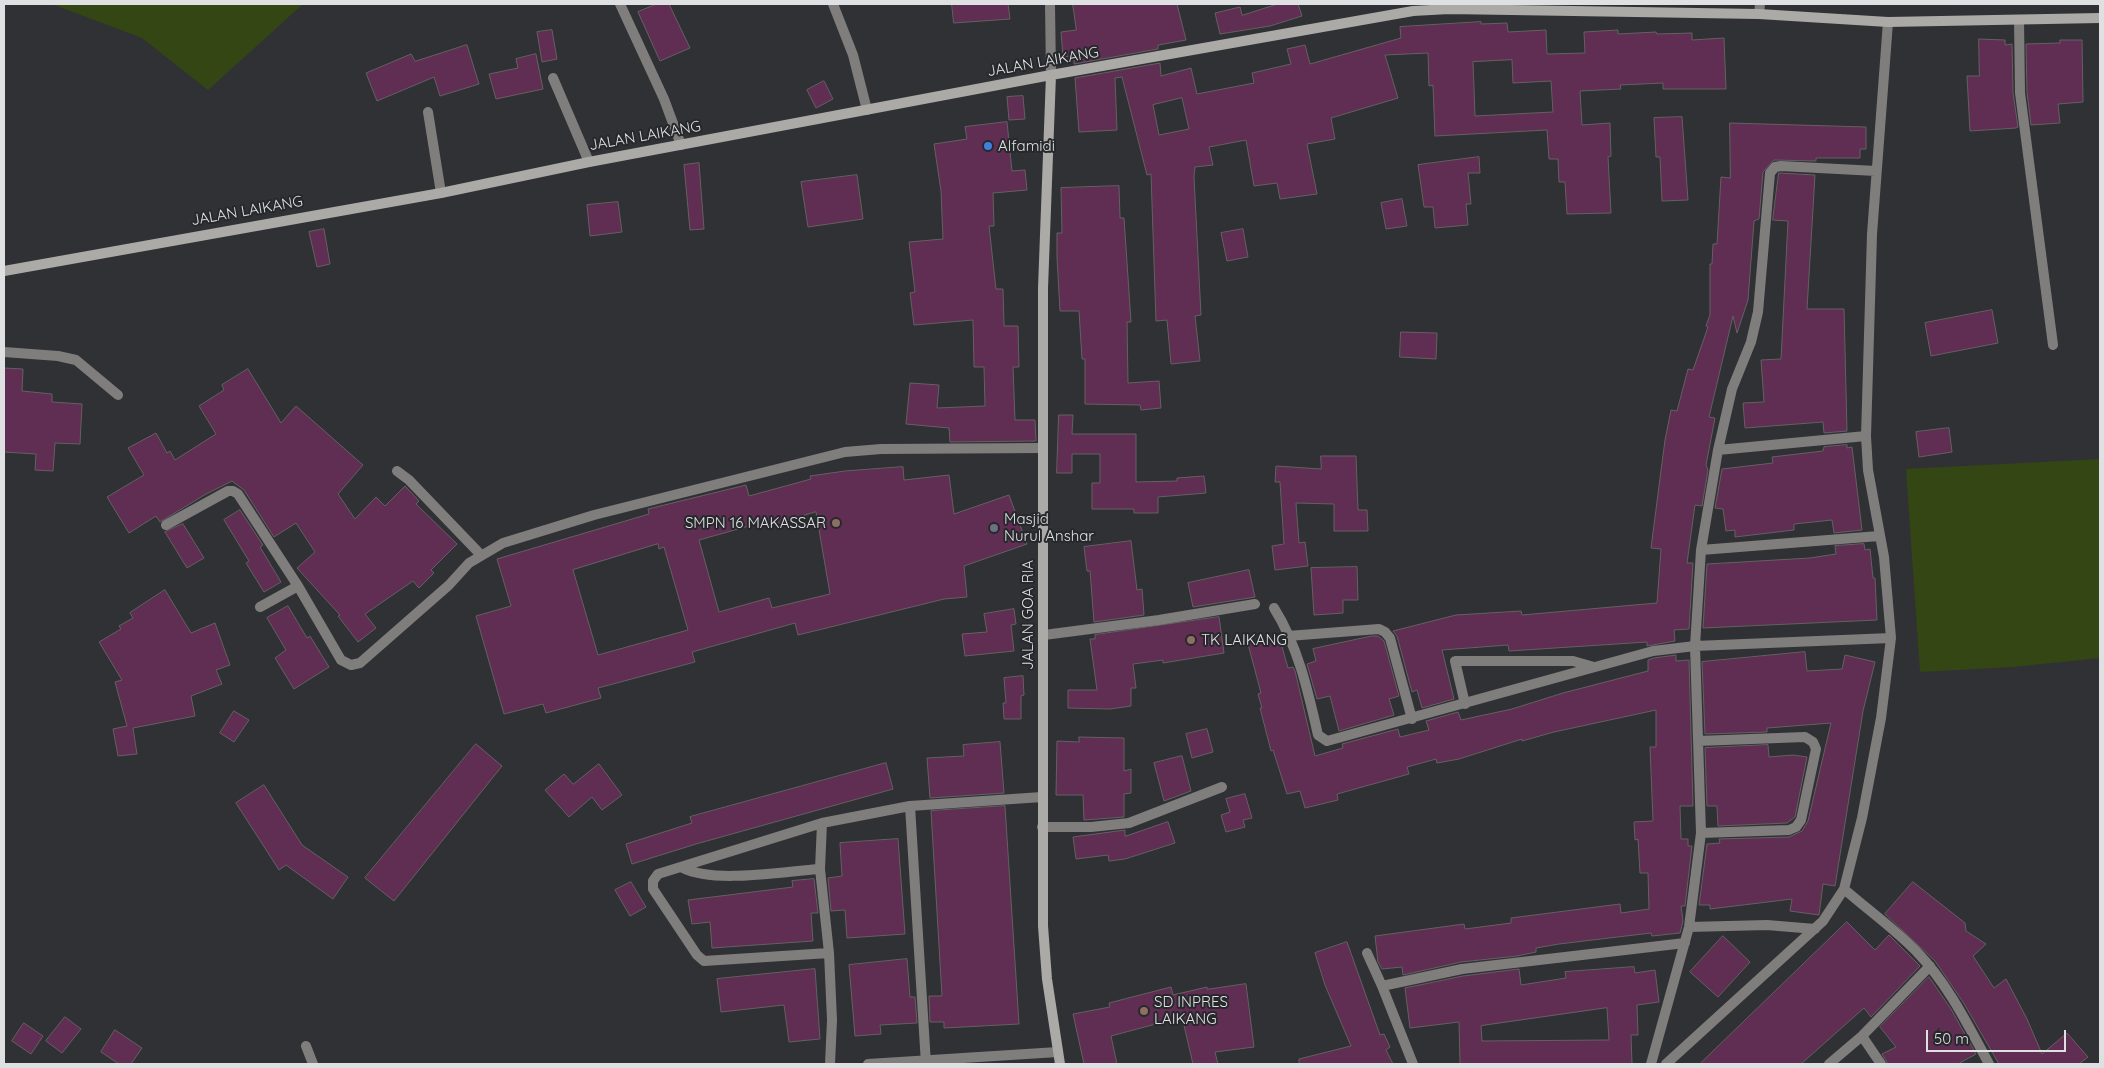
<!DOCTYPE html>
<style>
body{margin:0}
#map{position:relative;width:2104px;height:1068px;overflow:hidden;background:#303135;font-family:Quicksand,sans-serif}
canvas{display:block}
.frame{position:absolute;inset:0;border:5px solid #dfe0e2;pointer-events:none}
.scale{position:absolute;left:1926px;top:1030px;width:140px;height:22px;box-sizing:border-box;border:2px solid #dfe0e2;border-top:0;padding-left:6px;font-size:15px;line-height:18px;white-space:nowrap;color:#dfe0e2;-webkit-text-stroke:4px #26282b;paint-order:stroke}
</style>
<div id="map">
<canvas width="2104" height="1068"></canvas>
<div class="frame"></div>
<div class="scale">50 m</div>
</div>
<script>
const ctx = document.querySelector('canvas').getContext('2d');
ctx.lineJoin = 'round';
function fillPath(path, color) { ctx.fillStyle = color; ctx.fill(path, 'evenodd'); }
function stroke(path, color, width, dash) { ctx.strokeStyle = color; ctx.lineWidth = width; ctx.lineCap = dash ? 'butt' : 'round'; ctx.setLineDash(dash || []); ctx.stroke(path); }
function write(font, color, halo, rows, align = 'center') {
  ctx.font = font + ' Quicksand,sans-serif'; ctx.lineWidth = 4; ctx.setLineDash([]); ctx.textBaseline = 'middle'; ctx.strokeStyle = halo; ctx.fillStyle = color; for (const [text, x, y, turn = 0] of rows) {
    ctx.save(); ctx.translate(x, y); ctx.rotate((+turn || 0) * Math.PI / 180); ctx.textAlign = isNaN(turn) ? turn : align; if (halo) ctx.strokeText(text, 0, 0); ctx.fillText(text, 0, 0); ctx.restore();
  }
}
const green = new Path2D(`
 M52,4H303L208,90L142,38Z
 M2100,459V658L2013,667L1920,672L1906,469Z`);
const building = new Path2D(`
 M657,4H669L690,48L660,61L638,12Z
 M952,4H1008L1010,19L954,23Z
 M1073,4H1177L1186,40L1158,45V49L1074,64V56L1063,57L1061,32L1076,30Z
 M1278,4H1298L1302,16L1270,26L1220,34L1215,13L1240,7L1242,15Z
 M1481,22V24L1507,23L1508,32L1546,30L1547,54L1585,53L1584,32L1618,30V34L1656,32L1657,34L1692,33V40L1724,38L1726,89H1663V83L1620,85L1621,89L1580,91L1582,125L1610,123L1611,156L1608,157L1611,213L1567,214L1565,182H1559L1558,159H1549L1547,130L1435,136L1433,85L1429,86L1428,53L1385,55L1398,98L1331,118L1335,139L1307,144L1317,194L1280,199L1277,183L1254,186L1246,140L1209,147L1213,165L1195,167L1194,177L1201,315L1195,316L1200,361L1171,364L1167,320L1156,321L1151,174L1147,175L1122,77L1115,78L1117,130L1079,132L1075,78L1160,63L1161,76L1191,68L1197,94L1254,83L1252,73L1291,64L1287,49L1305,45L1310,64L1401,38L1400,27ZM1512,60L1513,83L1551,81L1553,112L1475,116L1473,62ZM1182,98L1189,129L1159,135L1153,105Z
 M552,30L557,59L542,62L537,32Z
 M1979,39L2005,40V45L2012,44L2013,93L2018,127L2016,128L1970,131L1967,76H1979Z
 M2060,40H2082L2083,102L2058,104L2060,123L2031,125L2027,92L2026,44L2060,43Z
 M467,45L479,84L440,96L434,77L377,101L366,73L411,54L415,61Z
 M536,54L543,89L496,99L489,74L518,68L516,59Z
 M824,81L833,99L816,108L807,90Z
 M1023,96L1025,119L1009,120L1007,97Z
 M1682,117L1688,200L1662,201L1660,157H1656L1654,118Z
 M1007,122L1012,171L1025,170L1027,190L993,193L994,226H989L996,289H1003L1004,326H1018L1019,367H1013L1015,420H1035L1036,441L950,442L949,428L906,424L910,383L939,385L937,408L985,406L984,367H974L973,320L914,325L910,293L915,292L909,242L943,239L941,191L934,144L967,139L965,127Z
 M1730,123L1866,127V149H1860V158H1816V161L1774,160L1763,172L1759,219L1754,221L1748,300L1737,333L1733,316L1709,417L1715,418L1706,465L1708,470L1702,506L1695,505L1687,563H1693L1689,629L1674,630L1675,641L1647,646V642L1509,651L1508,645L1442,650L1454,699L1422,708L1417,690L1412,692L1397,636L1393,631L1456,615L1521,611L1522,615L1657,603L1661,549L1651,548L1665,440L1671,410L1677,411L1688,369L1693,370L1708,327L1706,326L1710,315V264H1712L1713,244H1717L1721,177L1730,178Z
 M1479,157L1480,173H1468L1471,204H1466L1468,225L1435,228L1433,207H1424L1418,165Z
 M699,163L704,229L690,230L684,165Z
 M1779,173L1815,175L1807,309H1844L1847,431L1824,433L1823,422L1745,428L1743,403L1764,402L1761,360L1781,359L1788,221L1773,220Z
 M857,175L863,219L808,227L801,182Z
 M1119,186L1120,218H1124L1131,322H1127L1128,383L1159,381L1161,408L1141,410L1140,405L1085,404V359H1082L1079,311H1060L1057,257V233H1062L1061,188Z
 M1402,199L1407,226L1386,229L1381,203Z
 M618,202L622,232L590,236L587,205Z
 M324,229L330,264L317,267L309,232Z
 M1243,229L1248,257L1227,261L1221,233Z
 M1992,310L1998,343L1931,356L1925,323Z
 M1401,332L1437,333L1436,359L1400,357Z
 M4,368L23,369L22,391L52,394V402L82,404L80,444L55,443L53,471L35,470L36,454L4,452Z
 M248,369L281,423L296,406L363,465L338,494L355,519L376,497L385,506L405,486L419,501L416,504L457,544L431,570L434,573L419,588L413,581L365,614L376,628L358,642L338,616L340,615L297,568L315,552L296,523L274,537L244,490L232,481L206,494L160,522L156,516L129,533L107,497L144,475L128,448L156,433L167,453L170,451L175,460L216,434L199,406L224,390L222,385Z
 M1059,415H1073L1072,434H1136V482L1177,481V478L1204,476L1206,493L1158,497V513H1134V509H1092V483H1100V454H1072V473H1057Z
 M1949,428L1952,452L1919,457L1916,432Z
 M1847,445V448L1852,447L1862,530L1834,533L1832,520L1794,524V530L1735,537V530L1726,531L1723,509L1715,508L1722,469L1773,463L1772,457L1823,451L1824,447Z
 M1321,456H1356L1358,510H1367L1368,531H1334V504L1296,503L1299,543L1305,542L1308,566L1275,570L1272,546L1284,544L1280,482H1275L1276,466L1321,469Z
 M903,467L904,480L949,475L954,514L1009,495L1027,544L964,566L967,597L944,599L798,635L795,623L692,652L695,662L598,688L601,698L546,713L543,704L504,714L476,616L511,606L497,559L649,514L648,509L746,485L749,496L811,479L810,476L845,471ZM816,512L830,594L772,608L769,598L719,612L699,540L767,521L768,526ZM658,544L659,549L664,547L688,630L598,655L573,570Z
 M240,510L263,545L260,547L281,582L264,592L246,563L249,561L224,520Z
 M183,524L204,558L187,568L165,532Z
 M1131,541L1137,590L1142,589L1144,615L1094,622L1090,571H1087L1084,547Z
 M1864,544L1865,550L1870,549L1873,578H1875L1877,620L1703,628L1707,564L1810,558L1836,554L1835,546Z
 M1357,567L1358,600H1343V613L1314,615L1311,568Z
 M1249,570L1255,597L1193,607L1188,583Z
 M165,590L191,633L215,623L230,665L216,670L222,684L191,696L195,716L133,728L137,754L118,756L113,729L127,726L115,682L122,680L99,642L121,629L119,626L133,618L130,613Z
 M288,606L307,638L310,636L329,667L294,689L275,658L286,650L267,618Z
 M1014,609L1016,624L1011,625L1014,651L965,656L962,634L987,632L984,614Z
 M1219,617L1224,653L1163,663V660L1133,664L1136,688H1131V706L1110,709L1068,708V690H1097L1090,639H1095V635Z
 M1279,636L1288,668L1293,667L1295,671L1315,756L1343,748L1342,744L1398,729L1400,737L1429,730L1426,721L1458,712L1461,720L1512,709L1563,693L1648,671V660L1654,658L1676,655V661L1689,660L1693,806H1680L1681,839H1688V846H1692L1685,906H1681L1683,921L1680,933L1652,936L1651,933L1559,944L1536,948V952L1517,956L1461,962L1403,975L1402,967L1382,969L1378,962L1375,936L1464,924L1465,929L1511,923V918L1620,904L1621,913L1649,909L1648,873H1640L1638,839L1635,840L1634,822L1653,821L1650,747H1656V710L1554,732L1522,741V739L1459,759L1437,763L1436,759L1407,767L1409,774L1337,794L1338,800L1305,808L1300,791L1287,794L1273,750L1271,751L1260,708H1262L1258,694L1261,693L1248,644Z
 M1372,636H1378L1384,641L1399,696L1389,699L1394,715L1339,731L1330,696L1317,699L1307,664L1316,661L1313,649Z
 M1805,652L1807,671L1842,669L1845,655L1875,662L1863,711L1835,886L1823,884L1819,915L1790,911L1792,899L1710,909V905H1699L1707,844L1720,843L1719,839L1789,837L1802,831L1808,821L1831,723L1767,728V732L1705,734L1702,662Z
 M1023,676L1024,695L1021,696V719H1004L1003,703H1006L1004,678Z
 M234,711L249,720L234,742L220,733Z
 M1207,729L1213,752L1192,758L1186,734Z
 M1079,737L1124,738V771L1131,769V793L1124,794V817L1084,820L1083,795H1056L1057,741L1079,742Z
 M1000,742L1004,793L930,798L927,758L964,756L963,745Z
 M476,744L502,766L394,901L365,878Z
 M1768,745L1769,757L1793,755L1807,757L1795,817L1787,823L1718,826L1717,806H1707L1705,748Z
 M1182,756L1191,791L1164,801L1154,763Z
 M886,763L893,789L696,844L632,864L626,844L692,823L690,817Z
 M599,764L622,795L602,810L592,797L569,817L545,790L564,774L573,784Z
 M264,785L302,845L348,877L333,899L286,865L279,870L236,803Z
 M1245,794L1252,818L1243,820L1245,827L1226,832L1221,815L1230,812L1226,799Z
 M1005,806L1019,1024L944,1028V1022H930L929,996H942L931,811Z
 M1168,822L1175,843L1125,859L1109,861L1108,855L1076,859L1073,837L1125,830V836Z
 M898,839L905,934L847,938L845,910L831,911L828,878L842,876L840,843Z
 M814,879L818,913H811L813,941L712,948L710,922L692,924L688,900L793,887L792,881Z
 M631,882L646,907L630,916L615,890Z
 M1913,882L1965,923L1966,931L1986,944L1973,956L1994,988L2006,979L2027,1019L2042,1054L2067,1033L2088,1057L2079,1064H1999L1963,1002L1935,961L1885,914Z
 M1847,922L1875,950L1889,935L1920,966L1871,1017L1864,1008L1801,1064H1700Z
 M1723,936L1750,962L1718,997L1690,972Z
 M1347,942L1380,1035L1384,1034L1390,1047L1386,1050L1393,1064H1299V1059L1351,1046L1325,985L1315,953Z
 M907,959L910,997H915L917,1023L880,1025L881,1034L855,1036L849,965Z
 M1634,967L1635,973L1655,970L1659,1002L1637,1005L1638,1035H1631L1632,1064H1460L1459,1022L1410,1028L1405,988L1463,976L1519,969L1521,985L1566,978L1565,972ZM1607,1008L1609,1040L1482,1041L1481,1026Z
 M815,969L820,1039L789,1042L784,1005L721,1012L717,979Z
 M1929,977L1951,1009L1976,1054L1958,1064H1888L1882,1054L1896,1047L1880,1027Z
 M1246,984L1254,1047L1215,1052L1218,1064H1193L1182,1017L1111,1036L1117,1064H1084L1073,1014L1110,1007L1109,1003L1171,987L1173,995L1207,987V989Z
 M65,1017L81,1029L62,1053L46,1041Z
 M24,1023L43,1036L31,1054L12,1041Z
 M115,1030L142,1048L131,1064H119L101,1052Z`);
const street = new Path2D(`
 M620,4L664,99L681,145
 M833,4L853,55L867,110
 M1050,4L1051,75
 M1759,14L1760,4
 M2019,20L2020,93L2053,345
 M553,78L589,162
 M428,112L441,193
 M4,352L58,356L76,360L118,395
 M1718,450L1866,436
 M397,471L409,480L481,555
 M166,525L228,491H233L238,494L298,586
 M1701,550L1879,536
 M260,607L298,586L341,660L351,665L360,663L449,585L469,563L503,543L594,515L845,452L881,449L1043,448
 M1274,608C1298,646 1308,691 1318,735L1327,741L1653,651L1695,646L1891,638
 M1044,635L1159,620L1255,604
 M1288,636L1379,629L1385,632L1390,638L1412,719
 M1465,704L1455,661H1573L1594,667
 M1698,741L1805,737L1813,742L1816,749L1801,820L1796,827L1789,830L1701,833
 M910,806L926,1064
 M822,823L820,869L829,953L832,1020L830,1064
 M1042,827H1091L1129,823L1222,787
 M683,868C715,884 784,871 820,869
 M1844,889C1868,910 1895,929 1917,952C1948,984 1968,1025 1989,1064
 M1689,927L1767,925L1815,929
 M829,953L704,961L697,955L653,889V881L658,874L822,823L910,806L1042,797
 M1367,953L1382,986
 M1862,1036L1881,1064
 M306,1046L313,1064
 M868,1064L1058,1052
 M1413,1064L1382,986L1462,969L1685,943
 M1651,1064L1689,927L1701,833L1695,646L1701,550L1718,450L1732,389L1751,342L1758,312L1770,173L1775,167L1781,166L1876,171
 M1666,1064L1823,921L1844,889L1862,818L1881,718L1891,638L1884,557L1868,470L1866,436L1872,234L1888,22
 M1829,1064L1862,1036L1930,966`);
const secondary = new Path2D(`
 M1051,75L1043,288V926L1047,979L1060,1064
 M4,271L441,193L589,162L1051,75L1413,11L1449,9L1759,14L1888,22L2100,18`);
const markers = [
 [988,146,5,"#3f7fe0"],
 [836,523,5,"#8d6e63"],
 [994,528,5,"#6b7280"],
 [1191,640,5,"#8d6e63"],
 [1144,1011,5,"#8d6e63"]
];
const streetNames = [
 ["JALAN LAIKANG",1043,62,-10],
 ["JALAN LAIKANG",645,136,-10],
 ["JALAN LAIKANG",247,211,-10],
 ["JALAN GOA RIA",1028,615,-90]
];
const poiNames = [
 ["Alfamidi",998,146],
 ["Masjid",1004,519],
 ["Nurul Anshar",1004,536],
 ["SMPN 16 MAKASSAR",826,523,"right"],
 ["TK LAIKANG",1201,640],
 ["SD INPRES",1154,1002],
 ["LAIKANG",1154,1019]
];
fillPath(green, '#344614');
fillPath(building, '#602e52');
stroke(building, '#646062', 1);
stroke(street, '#7f7e7c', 10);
stroke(secondary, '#abaaa7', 10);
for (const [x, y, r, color] of markers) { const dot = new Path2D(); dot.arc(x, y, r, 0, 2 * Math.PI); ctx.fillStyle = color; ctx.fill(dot); stroke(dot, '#26282b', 2); }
write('15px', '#dfe0e2', '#26282b', streetNames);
write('15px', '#dfe0e2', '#26282b', poiNames, 'left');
</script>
